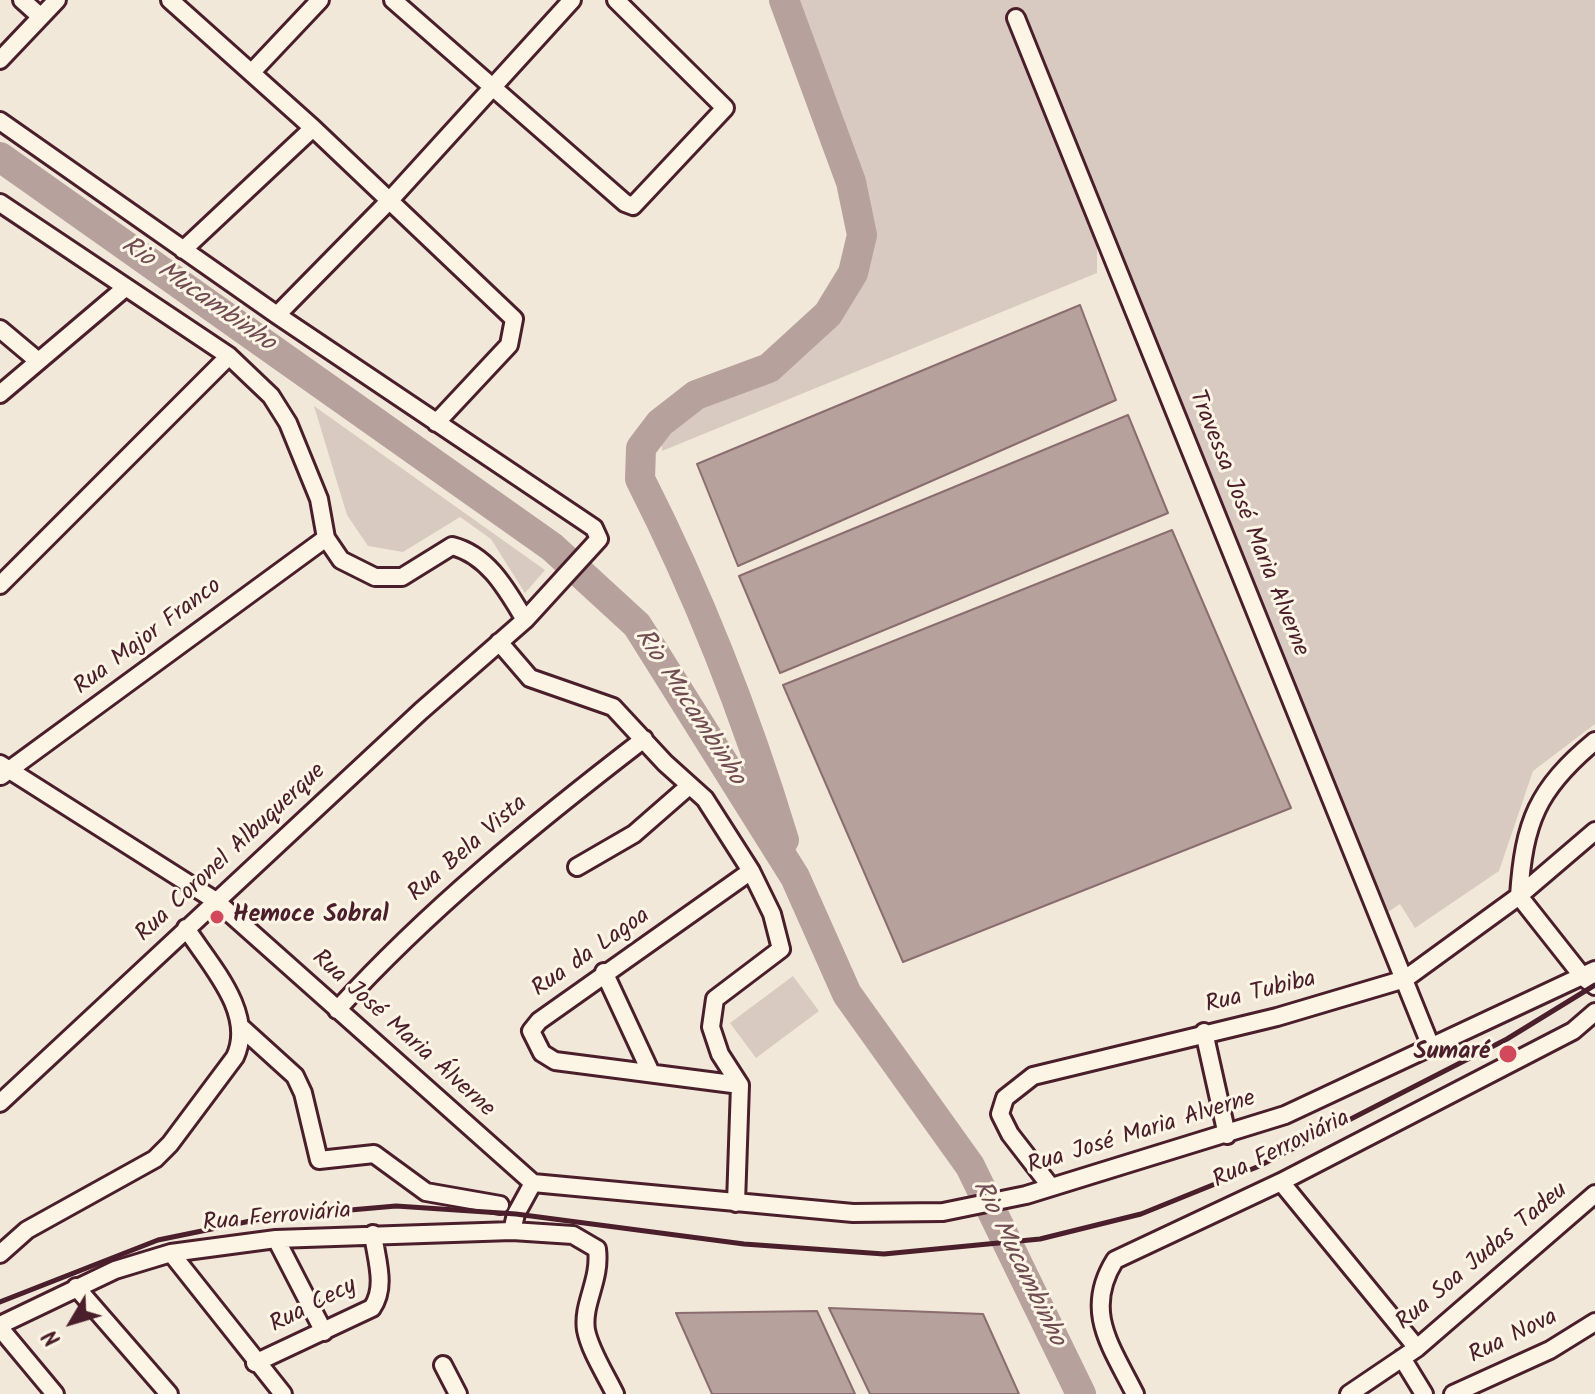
<!DOCTYPE html>
<meta charset="utf-8">
<style>
body{margin:0}
#map{position:relative;width:1595px;height:1394px;overflow:hidden;background:#f1e8da;font-family:Kalam,sans-serif}
canvas{display:block}
.north{position:absolute;left:32px;top:1282px;width:80px;height:80px;-webkit-text-stroke:6px #fcf5e5;paint-order:stroke;rotate:232deg;font-size:22px;font-weight:700;line-height:32px;text-align:center;color:#4a1f2b}
.north::after{content:'';display:block;margin:auto;width:28px;height:36px;background:#4a1f2b;clip-path:polygon(50% 0,100% 100%,50% 72%,0 100%)}
</style>
<div id="map">
<canvas width="1595" height="1394"></canvas>
<div class="north">N</div>
</div>
<script>
const ctx = document.querySelector('canvas').getContext('2d');
ctx.lineJoin = 'round';
function fillPath(path, color) { ctx.fillStyle = color; ctx.fill(path, 'evenodd'); }
function stroke(path, color, width, dash) { ctx.strokeStyle = color; ctx.lineWidth = width; ctx.lineCap = dash ? 'butt' : 'round'; ctx.setLineDash(dash || []); ctx.stroke(path); }
function write(font, color, halo, rows, align = 'center') {
  ctx.font = font + ' Kalam,sans-serif'; ctx.lineWidth = 6; ctx.setLineDash([]); ctx.textBaseline = 'middle'; ctx.strokeStyle = halo; ctx.fillStyle = color; for (const [text, x, y, turn = 0] of rows) {
    ctx.save(); ctx.translate(x, y); ctx.rotate((+turn || 0) * Math.PI / 180); ctx.textAlign = isNaN(turn) ? turn : align; if (halo) ctx.strokeText(text, 0, 0); ctx.fillText(text, 0, 0); ctx.restore();
  }
}
const green = new Path2D(`
 M784,0H1595V724L1533,771L1499,871L1415,928L1400,904L1382,916L1097,221V273L662,451L660,423L696,395L769,368L828,314L853,273L862,235L851,182Z
 M314,406L545,570L525,593L491,539L460,517L403,552L368,546L347,515Z
 M793,976L819,1011L756,1058L730,1023Z`);
const water = new Path2D(`
 M1080,305L1116,400L738,566L697,464Z
 M1128,415L1168,513L780,673L739,576Z
 M1172,530L1291,808L903,962L783,685Z
 M829,1308L983,1314L1019,1394H870Z
 M817,1311L855,1394H712L676,1313Z`);
const river = new Path2D(`
 M784,0L851,182L862,235L853,273L828,314L769,368L696,395L660,423L641,448L640,479C699,595 746,715 784,840
 M0,157L552,547L637,625L795,877L847,994L970,1166L1081,1394`);
const street = new Path2D(`
 M22,0L41,17
 M170,0L313,128L514,319L509,345L436,423
 M393,0L625,203L633,206L725,108L616,0
 M1016,18L1432,1049
 M0,60L57,0
 M252,72L320,0
 M0,121L277,315L594,528L599,539L525,620L421,711L0,1103
 M0,203L229,356L271,396L288,423L319,499L326,538L341,560L375,577H402L452,546C488,555 507,590 525,620
 M183,250L313,128
 M277,315L390,200L572,0
 M0,329L37,360
 M0,394L125,288
 M0,585L229,356
 M499,642L530,678L613,707L665,763L705,799L751,871L772,914L781,949L715,999L711,1027L720,1054L740,1085L736,1203
 M1595,741C1537,789 1524,822 1519,896L1583,977L1595,986
 M0,764L216,901L533,1183
 M1,776L326,538
 M577,867L634,834L689,786
 M604,972L651,1073
 M337,1010C430,908 535,823 644,739
 M242,1028L295,1076L303,1093L319,1160L374,1154L426,1192L500,1205
 M1204,1032L1227,1135
 M740,1085L555,1061L542,1053L531,1031L539,1021L751,871
 M1281,1182L1417,1348
 M533,1183L853,1213L943,1212L1026,1195L1285,1115L1595,970
 M1051,1187L1010,1134L1000,1114L1005,1098L1033,1076L1277,1017L1405,979L1519,896L1595,831
 M512,1231L516,1214L533,1183
 M276,1239L324,1332
 M171,1253L283,1394
 M0,1254L27,1230L155,1159L170,1144L235,1057C256,1013 209,964 186,928
 M76,1287L169,1394
 M0,1325L115,1270L171,1253L276,1239L512,1231L573,1235L597,1249C601,1281 582,1303 586,1330C590,1351 606,1375 615,1394
 M0,1328L55,1394
 M1402,1358L1424,1394
 M255,1363L372,1308C387,1287 376,1258 373,1234
 M443,1365L458,1394
 M1135,1394C1111,1346 1083,1311 1115,1260L1281,1182L1573,1031L1595,1012
 M1349,1394L1417,1348L1595,1194
 M1453,1394L1550,1350L1595,1322`);
const rail = new Path2D(`
 M0,1302L158,1240L270,1217L396,1206L516,1214L744,1244L884,1254L1040,1239L1141,1214L1257,1167L1507,1039L1595,985`);
const markers = [
 [217,917,8,"#d1495b"],
 [1508,1054,10,"#d1495b"]
];
const streetNames = [
 ["Travessa José Maria Alverne",1247,524,68],
 ["Rua Major Franco",149,638,-37],
 ["Rua Bela Vista",469,850,-41],
 ["Rua Coronel Albuquerque",232,854,-43],
 ["Rua da Lagoa",592,954,-35],
 ["Rua Tubiba",1261,994,-14],
 ["Rua José Maria Álverne",402,1035,42],
 ["Rua José Maria Alverne",1142,1134,-17],
 ["Rua Ferroviária",1282,1151,-26],
 ["Rua Ferroviária",277,1219,-5],
 ["Rua Soa Judas Tadeu",1483,1258,-40],
 ["Rua Cecy",314,1307,-27],
 ["Rua Nova",1514,1338,-26]
];
const poiNames = [
 ["Hemoce Sobral",233,917],
 ["Sumaré",1490,1054,"right"]
];
const waterNames = [
 ["Rio Mucambinho",197,296,35],
 ["Rio Mucambinho",688,708,57],
 ["Rio Mucambinho",1017,1264,64]
];
fillPath(green, '#d8cac0');
fillPath(water, '#b6a19c');
stroke(water, '#8b6d6f', 2);
stroke(river, '#b6a19c', 30);
stroke(street, '#4a1f2b', 22);
stroke(street, '#fcf5e5', 16);
stroke(rail, '#4a1f2b', 5);
for (const [x, y, r, color] of markers) { const dot = new Path2D(); dot.arc(x, y, r, 0, 2 * Math.PI); ctx.fillStyle = color; ctx.fill(dot); stroke(dot, '#fcf5e5', 3); }
write('24px', '#4a1f2b', '#fcf5e5', streetNames);
write('bold 24px', '#4a1f2b', '#fcf5e5', poiNames, 'left');
write('italic 26px', '#704c53', '#fcf5e5', waterNames);
</script>
